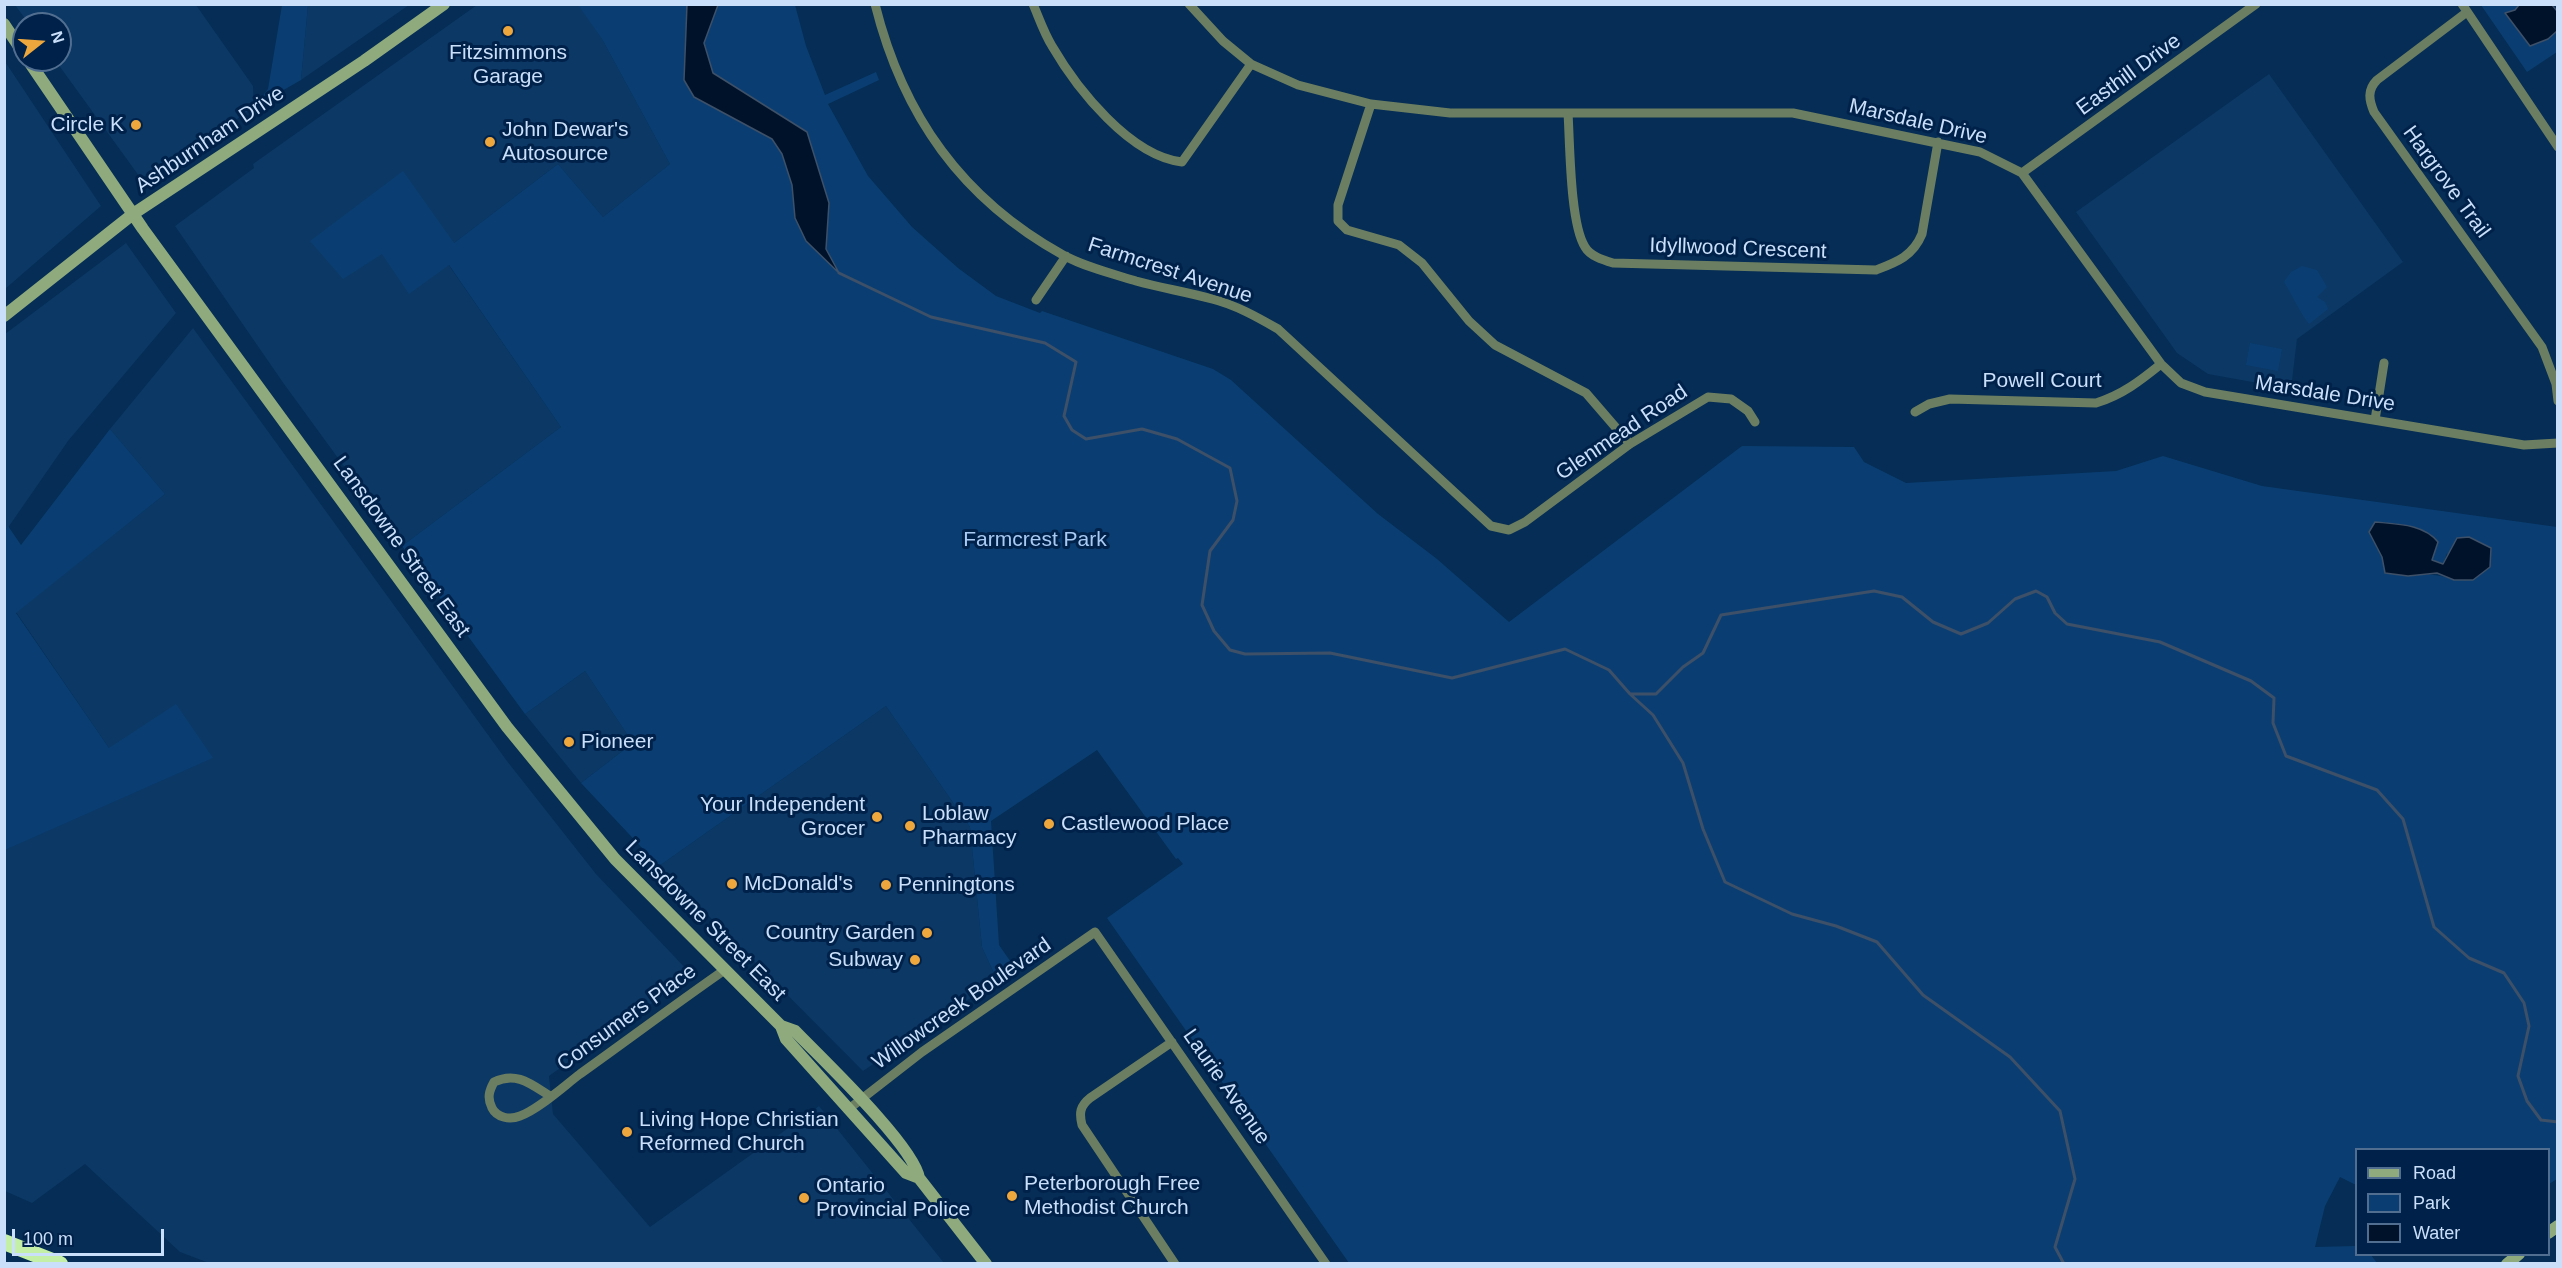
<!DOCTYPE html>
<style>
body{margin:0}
#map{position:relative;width:2562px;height:1268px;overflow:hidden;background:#052d55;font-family:Arial,sans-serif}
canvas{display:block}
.frame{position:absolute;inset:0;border:6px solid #cadff9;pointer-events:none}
.legend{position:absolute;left:2355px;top:1148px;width:195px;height:108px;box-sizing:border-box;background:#00224a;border:2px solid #516e90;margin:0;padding:8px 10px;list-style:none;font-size:18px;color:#cadff9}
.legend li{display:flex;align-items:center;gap:12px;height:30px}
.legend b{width:30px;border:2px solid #516e90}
.north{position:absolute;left:12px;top:12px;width:60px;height:60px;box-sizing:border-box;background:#00224a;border:2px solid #516e90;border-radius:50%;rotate:73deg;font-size:16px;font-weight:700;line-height:24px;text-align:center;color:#cadff9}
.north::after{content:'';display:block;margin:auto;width:21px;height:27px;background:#eea73d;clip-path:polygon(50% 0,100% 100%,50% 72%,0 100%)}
.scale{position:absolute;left:12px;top:1229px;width:152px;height:27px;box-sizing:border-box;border:3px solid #cadff9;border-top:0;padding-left:8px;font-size:18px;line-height:21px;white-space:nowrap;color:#cadff9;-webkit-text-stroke:4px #00224a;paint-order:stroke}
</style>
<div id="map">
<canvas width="2562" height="1268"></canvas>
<div class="frame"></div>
<ul class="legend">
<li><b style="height:8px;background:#8fab7d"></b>Road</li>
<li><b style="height:16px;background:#0a3e72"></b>Park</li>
<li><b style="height:16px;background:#00122a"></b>Water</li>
</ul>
<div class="north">N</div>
<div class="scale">100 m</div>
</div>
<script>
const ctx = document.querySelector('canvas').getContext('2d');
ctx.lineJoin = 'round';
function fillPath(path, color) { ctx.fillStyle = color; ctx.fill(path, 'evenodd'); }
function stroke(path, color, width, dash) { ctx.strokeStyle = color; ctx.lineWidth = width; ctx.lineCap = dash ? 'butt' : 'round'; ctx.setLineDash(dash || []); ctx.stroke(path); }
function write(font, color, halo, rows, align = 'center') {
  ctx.font = font + ' Arial,sans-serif'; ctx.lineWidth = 6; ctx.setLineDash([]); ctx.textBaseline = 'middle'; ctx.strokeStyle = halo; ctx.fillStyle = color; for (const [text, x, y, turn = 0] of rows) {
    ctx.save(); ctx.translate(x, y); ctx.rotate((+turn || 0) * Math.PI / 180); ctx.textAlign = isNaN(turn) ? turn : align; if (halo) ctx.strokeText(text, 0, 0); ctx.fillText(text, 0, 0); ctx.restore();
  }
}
const built = new Path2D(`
 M15,5H196L253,86L254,107L155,177L139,176L55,60H60V24H29Z
 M308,5H409L301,80Z
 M477,5H579L601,37L670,164L603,217L558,164L454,243L382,253L448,264L561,427L402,546L284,384L175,226L254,168L253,164Z
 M4,60L101,206L5,289H4Z
 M2269,74L2403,262L2297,339L2291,389L2208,374L2177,353L2076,212Z
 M126,243L176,313L68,441L5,532V334Z
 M193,328L507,761L596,874L692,975L549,1076L553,1114L650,1227L819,1106L944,1263H209L180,1252L85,1164L32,1203L5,1191L4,850L212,758L109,748L16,612L165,494L110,429Z
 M585,671L633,743L581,783L525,714Z
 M886,706L970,827L982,947L997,980L863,1071L659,866Z`);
const green = new Path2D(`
 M282,5H308L301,80L254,107L268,89Z
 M578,5H795L806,46L825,95L876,72L879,80L828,104L868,176L912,227L958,268L996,296L1040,313L1042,311L1213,369L1231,380L1378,514L1437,559L1509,622L1742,446L1854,447L1864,462L1906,483L2116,471L2163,456L2262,486L2557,527V1179L2549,1184L2548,1150H2356V1185L2340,1177L2325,1206L2315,1247L2356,1246V1254L2371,1255L2377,1263H1349L1107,918L1183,864L1178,858L1176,859L1097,750L991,821L999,945L1015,968L997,980L982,947L970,827L886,706L659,866L581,783L633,743L585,671L525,714L402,546L561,427L449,265L409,294L382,254L343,279L310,241L403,171L454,243L558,164L603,217L670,164L602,39ZM2369,532L2438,542L2432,560L2443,564L2447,553L2454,580C2432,571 2409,576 2385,573L2382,557Z
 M2481,5H2519L2515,11L2505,13L2530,46L2548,39L2557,31V52L2527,72Z
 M2302,266L2317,270L2327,287L2317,297L2325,302L2328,309L2309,324C2299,311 2293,296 2284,282L2291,272Z
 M2250,343L2282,349L2278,371L2246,365Z
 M110,429L165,494L16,613L109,748L176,704L213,758L5,850V532L8,526L21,545Z`);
const water = new Path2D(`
 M687,5H718L704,43L713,73L807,132L829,203L826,249L839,273L806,241L795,218L792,185L782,154L772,139L694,97L684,80Z
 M2519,5H2552L2557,11V31L2548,39L2530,46L2505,13L2515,10Z
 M2375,522C2397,524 2424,524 2438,542L2432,560L2443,564L2457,538L2469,537L2491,548L2490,567L2473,580H2454L2437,573L2408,576L2385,573L2382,557L2369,532Z`);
const stream = new Path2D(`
 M839,273L931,317L1045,343L1076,362L1064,416L1072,430L1086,439L1142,429L1177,439L1230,468L1237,501L1233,520L1210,551L1202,605L1214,631L1230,650L1245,654L1330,653L1452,678L1565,649L1609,670L1630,694L1653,715L1683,763L1703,829L1725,882L1792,914L1836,926L1877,942L1923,995L2010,1057L2060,1111L2075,1179L2055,1247L2064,1264
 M1631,694H1656L1683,667L1703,653L1721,615L1874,591L1902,597L1933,622L1961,634L1988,623L2015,599L2036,591L2047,597L2055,613L2067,624L2160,642L2251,681L2274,698L2273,723L2286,756L2377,790L2403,819L2434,927L2469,958L2504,973L2524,1003L2529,1026L2518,1076L2527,1101L2541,1120L2558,1122`);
const street = new Path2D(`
 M875,4C903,116 962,199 1063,255C1085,267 1113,274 1136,281C1161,288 1187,292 1212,299C1236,305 1257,317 1278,329L1491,526L1509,530L1525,522L1630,444L1708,397L1731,399L1748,411L1755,422
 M1033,4C1039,18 1044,33 1052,46C1077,89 1130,156 1182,162L1251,64
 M1189,4L1223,41L1251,64L1298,85L1371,104L1450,113H1793L1980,152L2022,173L2161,364L2181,383L2205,392L2524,445L2558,443
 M2462,4L2558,147
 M2467,12L2377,80C2367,90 2369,100 2374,112L2542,347L2556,384L2558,401
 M1371,104L1338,205V221L1347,230L1399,245L1422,263L1469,321L1495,345L1586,393L1630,444
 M1568,113C1570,144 1570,224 1585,247C1590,256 1603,260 1613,263L1876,270C1897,262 1913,256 1922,234L1938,142
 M2022,173L2256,4
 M1036,300L1066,256
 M1915,412L1929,404L1950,399L2096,403C2122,395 2140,381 2161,364
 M2375,420L2384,363
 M1172,1042L1090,1098C1080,1106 1079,1113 1082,1125L1175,1264
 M550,1096C531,1084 516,1071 494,1082C489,1091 487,1098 492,1108C497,1118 510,1120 520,1116C539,1109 564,1086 580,1074C629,1039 677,1003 726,969
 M850,1108L922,1052L1095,932L1326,1264`);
const secondary = new Path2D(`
 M4,24L24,54
 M28,60L143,229L507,727L615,859L781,1026L786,1039L906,1173L919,1178
 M4,316L133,214L364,61L444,4
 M781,1026L795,1031C821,1058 914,1146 919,1178L986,1264
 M2548,1233L2558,1226
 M2507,1264L2519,1254`);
const highway = new Path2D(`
 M4,1242L60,1264`);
const markers = [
 [508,31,6,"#eea73d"],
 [136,125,6,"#eea73d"],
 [490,142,6,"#eea73d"],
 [569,742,6,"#eea73d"],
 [877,817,6,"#eea73d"],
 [1049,824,6,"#eea73d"],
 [910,826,6,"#eea73d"],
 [732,884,6,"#eea73d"],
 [886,885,6,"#eea73d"],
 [927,933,6,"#eea73d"],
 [915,960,6,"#eea73d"],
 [627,1132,6,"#eea73d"],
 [1012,1196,6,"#eea73d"],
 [804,1198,6,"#eea73d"]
];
const poiNames = [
 ["Fitzsimmons",508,53,"center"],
 ["Garage",508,77,"center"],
 ["Circle K",124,125,"right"],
 ["John Dewar's",502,130],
 ["Autosource",502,154],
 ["Pioneer",581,742],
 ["Your Independent",865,805,"right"],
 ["Grocer",865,829,"right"],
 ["Loblaw",922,814],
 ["Pharmacy",922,838],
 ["Castlewood Place",1061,824],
 ["McDonald's",744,884],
 ["Penningtons",898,885],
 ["Country Garden",915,933,"right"],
 ["Subway",903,960,"right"],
 ["Living Hope Christian",639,1120],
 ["Reformed Church",639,1144],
 ["Peterborough Free",1024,1184],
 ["Methodist Church",1024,1208],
 ["Ontario",816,1186],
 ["Provincial Police",816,1210]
];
const streetNames = [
 ["Easthill Drive",2129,75,-36],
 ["Marsdale Drive",1918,122,13],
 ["Ashburnham Drive",210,140,-34],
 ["Hargrove Trail",2446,182,54],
 ["Idyllwood Crescent",1738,249,2],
 ["Farmcrest Avenue",1170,271,18],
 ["Powell Court",2042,381],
 ["Marsdale Drive",2325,394,9],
 ["Glenmead Road",1622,433,-34],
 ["Lansdowne Street East",401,547,54],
 ["Lansdowne Street East",705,921,45],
 ["Willowcreek Boulevard",962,1004,-35],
 ["Consumers Place",627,1018,-36],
 ["Laurie Avenue",1226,1087,55]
];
const parkNames = [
 ["Farmcrest Park",1035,540]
];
fillPath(built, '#0c3865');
fillPath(green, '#0a3e72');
fillPath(water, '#00122a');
stroke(water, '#3d5068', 1.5);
stroke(stream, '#3d5068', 3);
stroke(street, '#6c7e61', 9);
stroke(secondary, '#8fab7d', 12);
stroke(highway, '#c3efa6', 16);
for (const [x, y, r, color] of markers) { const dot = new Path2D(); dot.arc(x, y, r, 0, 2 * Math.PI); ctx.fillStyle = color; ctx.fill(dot); stroke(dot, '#00224a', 2); }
write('21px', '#cadff9', '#00224a', poiNames, 'left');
write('21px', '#cadff9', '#00224a', streetNames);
write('21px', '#a8caf3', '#00224a', parkNames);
</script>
